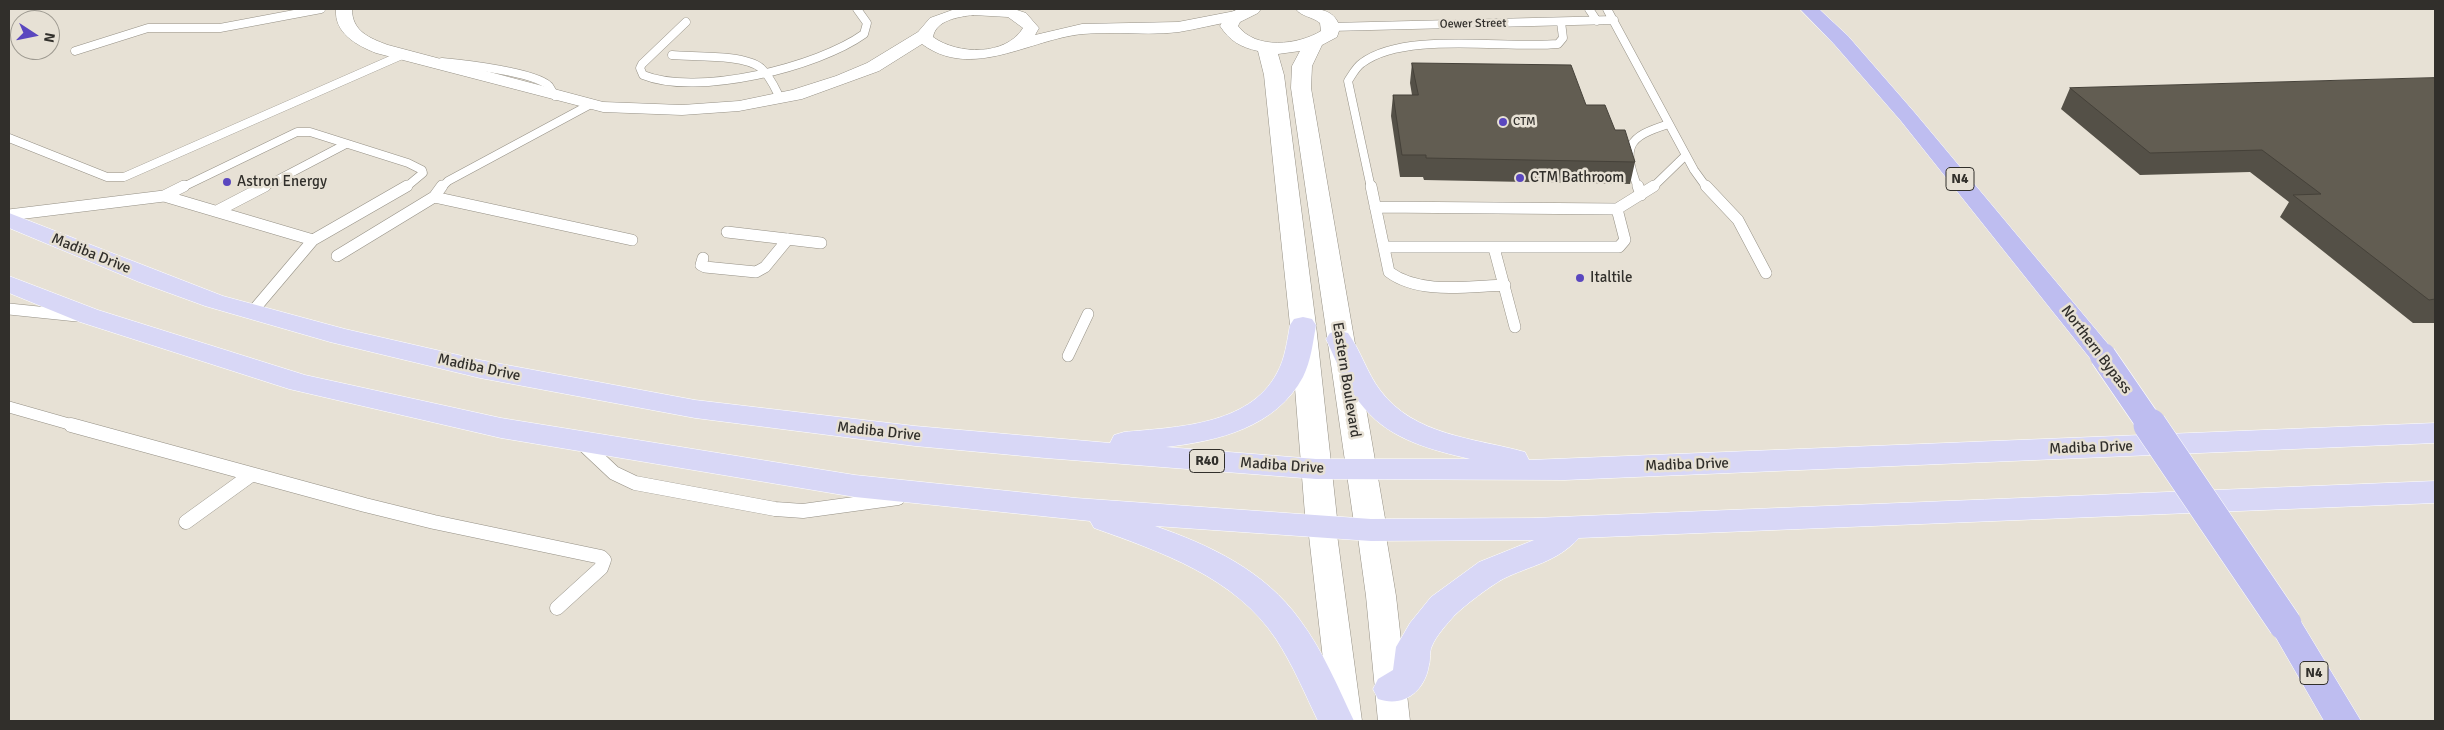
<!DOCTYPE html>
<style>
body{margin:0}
#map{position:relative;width:2444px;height:730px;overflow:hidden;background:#e7e1d5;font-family:Signika,sans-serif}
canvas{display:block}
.frame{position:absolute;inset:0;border:10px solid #312f2b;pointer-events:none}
.north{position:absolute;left:10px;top:10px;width:50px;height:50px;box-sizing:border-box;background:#e7e1d5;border:1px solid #9e9a91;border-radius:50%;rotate:101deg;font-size:14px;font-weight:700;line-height:20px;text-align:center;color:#312f2b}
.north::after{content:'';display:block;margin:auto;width:18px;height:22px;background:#5a47bf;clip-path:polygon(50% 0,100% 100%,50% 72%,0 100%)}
</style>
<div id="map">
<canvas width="2444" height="730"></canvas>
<div class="frame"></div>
<div class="north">N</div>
</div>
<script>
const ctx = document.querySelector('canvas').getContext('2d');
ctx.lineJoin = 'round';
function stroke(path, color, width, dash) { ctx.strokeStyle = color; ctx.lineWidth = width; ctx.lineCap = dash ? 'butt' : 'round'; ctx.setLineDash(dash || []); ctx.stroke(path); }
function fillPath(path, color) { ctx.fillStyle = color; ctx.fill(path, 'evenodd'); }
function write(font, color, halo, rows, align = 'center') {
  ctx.font = font + ' Signika,sans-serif'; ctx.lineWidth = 5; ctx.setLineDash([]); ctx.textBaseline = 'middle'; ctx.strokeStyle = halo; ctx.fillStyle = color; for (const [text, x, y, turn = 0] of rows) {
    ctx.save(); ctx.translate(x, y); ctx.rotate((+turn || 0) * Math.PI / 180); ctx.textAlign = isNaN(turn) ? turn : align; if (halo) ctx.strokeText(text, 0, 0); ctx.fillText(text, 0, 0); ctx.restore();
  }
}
const laneFar2 = new Path2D(`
 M1589,9L1597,21
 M1607,9L1694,170L1707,188
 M686,22L642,64L640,68L643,75C697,97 818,67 864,34L867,23L857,9
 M1331,27L1614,20
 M75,51L148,28H220L321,9
 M672,55C694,57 744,54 761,68C770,76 775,88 780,98
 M442,62C463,64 535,72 549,86C551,89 553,93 555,96
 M9,138L107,177H124L402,55
 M181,188L297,132H310L408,163L422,170L423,173L405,188
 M262,188L346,144
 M441,188L448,181L591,104
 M1371,188L1348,81C1352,75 1356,67 1362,63C1404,31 1505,49 1558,44L1563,38L1561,22
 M1638,188C1622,146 1627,137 1669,124
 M1652,188L1686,155`);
const laneFar1 = new Path2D(`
 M1371,186L1389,272C1420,295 1469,286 1505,285
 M1638,186L1641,195
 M1706,186L1738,220L1766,273
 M164,196L184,186
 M434,197L632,240
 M1375,207L1617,209L1654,186
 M217,211L265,186
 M9,215L164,196L313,240L252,312
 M727,232L821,243
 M313,240L407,186
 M1384,247H1619L1625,240L1617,209
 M1494,248L1515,327
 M337,256L434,197L442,186
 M703,258L701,265L705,267L756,272L765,267L788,239
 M9,309L77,316
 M1068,356L1088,314
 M9,407L76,426`);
const lane = new Path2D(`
 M71,425L365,505L434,522L601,557L604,560L601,568L557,608
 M582,443L614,473L635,483L775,509L803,511L898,498
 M186,522L251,475`);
const street = new Path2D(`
 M336,9H352C352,31 369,38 388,45L603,102L682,105L739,101L792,90L836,76L867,63L918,32L930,18L955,9H1014L1026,13L1039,28L1035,35L1082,24L1178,22L1235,11L1243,16L1235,21C1216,24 1197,29 1179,32C1147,36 1115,31 1083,34C1030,39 972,81 922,44L879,71L802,99L739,111L682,115L603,112L376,53C356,45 334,33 336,9ZM973,15L1008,17L1023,28C1006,56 958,55 933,37C936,20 958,17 973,15Z
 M1322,517L1332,520L1336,527L1362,721H1330L1308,527L1312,520Z
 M1371,520L1381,523L1385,530L1396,596L1410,721H1378L1366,596L1357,530L1361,523Z`);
const secondary = new Path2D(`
 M1238,9H1261L1258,13L1240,22L1238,26C1256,50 1298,45 1321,31L1320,23C1313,17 1300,16 1296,9C1314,9 1334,6 1340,28L1337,37L1322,45L1312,66L1311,88L1387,530L1382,538L1371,541L1360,538L1355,530L1291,88L1292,66L1300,51L1278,54L1284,75L1316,325L1338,527L1333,535L1322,538L1311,535L1306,527L1290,325L1264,75L1258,51C1240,47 1230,41 1220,26L1226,15Z`);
const primary = new Path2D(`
 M9,213L223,296L345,329L480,360L695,400L915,426L1110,443L1114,435L1124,432C1175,427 1249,426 1277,373C1285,359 1287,341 1290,325L1294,319L1303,317L1312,319L1316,325C1313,342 1311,361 1303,377C1276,427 1219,441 1166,447L1316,459H1470C1432,450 1391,440 1365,409C1347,389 1337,363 1326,339L1330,333L1339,331L1348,333C1361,351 1367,373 1380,390C1414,436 1475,438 1525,452L1529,460L2435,423V443L1565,480L1316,479L1045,458L915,446L695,418L480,378L330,342L205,306L139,282L9,228Z
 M9,276L98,310L305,375L501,418L855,475L1076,498L1371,519L1534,518L2435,481V503L1579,538C1556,563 1531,565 1503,579C1489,587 1465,605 1454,616C1447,624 1436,636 1432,646C1429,652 1431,659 1429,665C1425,691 1404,708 1378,699L1373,689L1378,679L1393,670L1396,647L1410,623L1431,597L1479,562L1534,540L1371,541L1155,526C1210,545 1265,571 1300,620C1323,651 1338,687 1354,721H1318C1305,694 1293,665 1276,639C1235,577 1161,552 1094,528L1090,521L855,497L501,438L289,389L80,322L9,293Z`);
const highway = new Path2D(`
 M1800,9H1819L1848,36L1915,113L2113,350L2117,356L2113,362L2103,364L2093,362L1901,121L1834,44Z
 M2285,611L2297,615L2361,721H2324L2268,624L2273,615Z`);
const highwayBridgeFar1 = new Path2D(`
 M2103,356L2151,426`);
const highwayBridge = new Path2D(`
 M2150,425L2285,624`);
const wall = new Path2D(`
 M1412,63L1586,105L1615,130L1635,162L1630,184L1424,180L1423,177H1400L1391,116L1393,95H1412L1410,83Z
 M2435,78V323H2413L2280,217L2289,202L2250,172L2140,175L2061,109L2070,88Z`);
const building = new Path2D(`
 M1412,63L1571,65L1586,105H1605L1615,130H1625L1635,162L1426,158V155H1402L1393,95H1418Z
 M2435,78V299L2429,300L2293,195L2321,194L2262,150L2150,153L2070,88Z`);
const markers = [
 [1503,122,5,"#5a47bf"],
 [1520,178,5,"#5a47bf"],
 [227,182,5,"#5a47bf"],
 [1580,278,5,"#5a47bf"]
];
const farStreetnames = [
 ["Oewer Street",1473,24,-1]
];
const farPoinames = [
 ["CTM",1513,122]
];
const shields = [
 [1960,179,28],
 [1207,461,35],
 [2314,673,28]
];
const shieldNames = [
 ["N4",1960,179],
 ["R40",1207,461],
 ["N4",2314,673]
];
const poiNames = [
 ["CTM Bathroom",1530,178],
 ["Astron Energy",237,182],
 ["Italtile",1590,278]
];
const streetNames = [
 ["Madiba Drive",91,254,22],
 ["Northern Bypass",2096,350,53],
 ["Madiba Drive",479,368,12],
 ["Eastern Boulevard",1346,380,81],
 ["Madiba Drive",879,432,6],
 ["Madiba Drive",2091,448,-2],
 ["Madiba Drive",1687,465,-2],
 ["Madiba Drive",1282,466,4]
];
stroke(laneFar2, '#959085', 9);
stroke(laneFar1, '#959085', 12);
stroke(lane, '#959085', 15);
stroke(street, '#959085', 1);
stroke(secondary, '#959085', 1);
stroke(primary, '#fff', 1);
stroke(highway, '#fff', 1);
stroke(laneFar2, '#fff', 8);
stroke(laneFar1, '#fff', 11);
stroke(lane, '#fff', 14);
fillPath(street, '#fff');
fillPath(secondary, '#fff');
fillPath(primary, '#d8d7f6');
fillPath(highway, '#bebdf0');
stroke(highwayBridgeFar1, '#fff', 27, []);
stroke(highwayBridge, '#fff', 34, []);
stroke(highwayBridgeFar1, '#bebdf0', 26);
stroke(highwayBridge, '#bebdf0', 33);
fillPath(wall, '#545047');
fillPath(building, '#625d52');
stroke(building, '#454139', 1);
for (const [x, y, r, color] of markers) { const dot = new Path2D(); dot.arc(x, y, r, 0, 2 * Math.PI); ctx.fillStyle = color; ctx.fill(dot); stroke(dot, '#e7e1d5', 2); }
write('12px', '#312f2b', '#e7e1d5', farStreetnames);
write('12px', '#312f2b', '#e7e1d5', farPoinames, 'left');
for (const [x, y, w] of shields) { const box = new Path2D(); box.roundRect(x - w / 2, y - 11.5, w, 23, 4); ctx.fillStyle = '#e7e1d5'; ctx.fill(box); stroke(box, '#312f2b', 1); }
write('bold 14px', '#312f2b', null, shieldNames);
write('15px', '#312f2b', '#e7e1d5', poiNames, 'left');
write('15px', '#312f2b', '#e7e1d5', streetNames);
</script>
